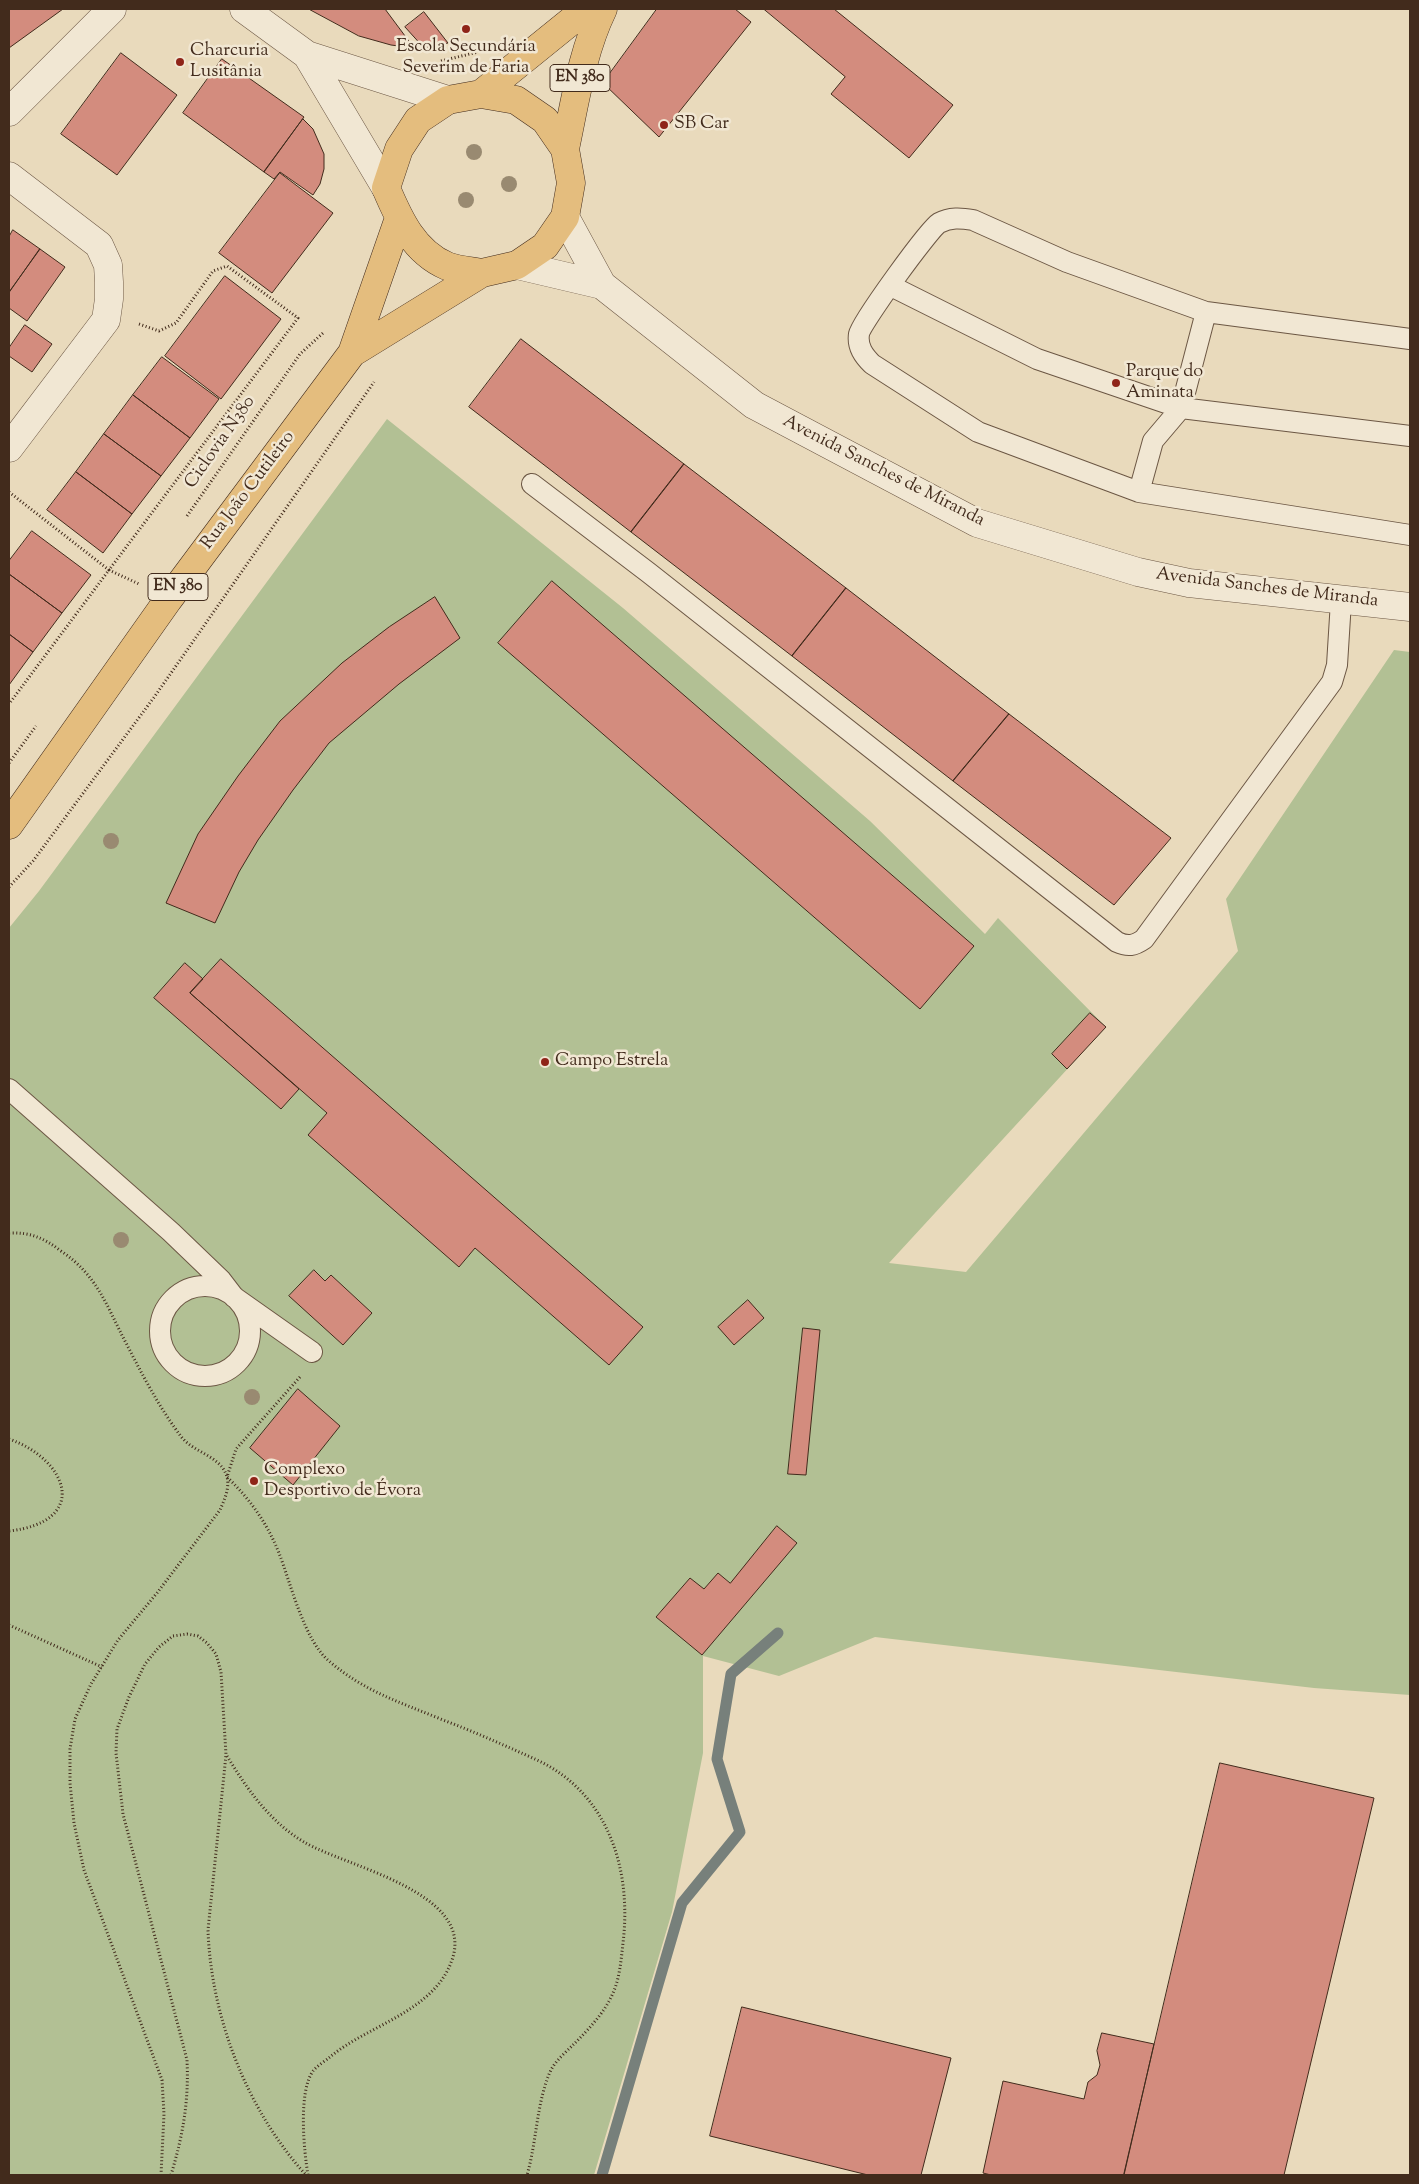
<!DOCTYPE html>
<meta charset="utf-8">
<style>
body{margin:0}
#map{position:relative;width:1419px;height:2184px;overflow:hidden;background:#e9dabc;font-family:"Sorts Mill Goudy",serif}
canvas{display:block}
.frame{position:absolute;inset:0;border:10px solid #422b1c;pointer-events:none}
</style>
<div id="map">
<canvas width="1419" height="2184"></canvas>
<div class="frame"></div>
</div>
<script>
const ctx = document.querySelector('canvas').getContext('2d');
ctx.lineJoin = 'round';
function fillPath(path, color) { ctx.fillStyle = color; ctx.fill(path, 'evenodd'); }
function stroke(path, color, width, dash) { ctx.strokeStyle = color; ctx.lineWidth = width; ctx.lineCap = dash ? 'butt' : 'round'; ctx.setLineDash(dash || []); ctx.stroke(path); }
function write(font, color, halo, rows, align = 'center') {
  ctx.font = font + ' "Sorts Mill Goudy",serif'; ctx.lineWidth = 5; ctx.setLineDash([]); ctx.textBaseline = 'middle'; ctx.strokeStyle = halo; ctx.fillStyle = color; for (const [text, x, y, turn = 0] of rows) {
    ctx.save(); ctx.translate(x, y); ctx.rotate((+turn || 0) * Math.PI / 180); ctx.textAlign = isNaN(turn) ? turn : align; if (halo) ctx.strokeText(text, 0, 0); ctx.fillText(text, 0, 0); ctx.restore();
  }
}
const green = new Path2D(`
 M387,419L623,608L870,821L985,934L998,918L1106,1027L889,1263L966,1272L1238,951L1226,899L1394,650L1410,652V1695L1314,1688L875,1637L779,1676L703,1656V1753L672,1912L594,2175H9V928L39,891Z`);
const stream = new Path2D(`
 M602,2175L682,1903L740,1832L717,1759L731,1674L778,1633`);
const building = new Path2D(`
 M9,9H63L9,48Z
 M309,9H385L414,48L391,45L359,36Z
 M657,9H735L751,22L659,137L603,83Z
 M764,9H834L953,105L909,158L831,94L845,77Z
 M424,12L448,43L424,48L405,27Z
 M121,53L177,95L117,175L61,134Z
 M222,59L304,117L264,172L183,113Z
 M303,119L313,129L324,154V169L320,184L313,195L280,172L274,179L264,172Z
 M280,173L333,213L272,293L219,253Z
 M13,230L40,249L9,292V237Z
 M40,249L65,267L27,321L9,308V293Z
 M225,276L281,319L221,399L165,356Z
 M25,325L52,344L32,372L9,356V348Z
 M521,339L684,464L631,532L469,407Z
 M162,357L219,399L190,438L133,395Z
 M133,395L190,438L161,476L104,434Z
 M104,434L161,476L132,514L76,472Z
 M684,464L846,588L792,656L631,532Z
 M76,472L132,514L103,553L47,510Z
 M32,531L91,575L62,613L9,574V561Z
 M9,574L62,613L33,652L9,634Z
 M552,581L974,946L920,1009L498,643Z
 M846,588L1009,714L953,781L792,656Z
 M435,597L460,638L399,684L329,743L293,790L258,840L239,872L215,923L166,903L198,834L238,776L280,721L342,663L389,627Z
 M9,634L33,652L9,685Z
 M1009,714L1171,838L1114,905L953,781Z
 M221,959L643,1327L609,1365L475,1248L459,1267L308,1135L327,1113L190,993Z
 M185,963L203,979L190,993L299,1089L281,1109L154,998Z
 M1090,1013L1106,1027L1067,1069L1052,1054Z
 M314,1270L325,1281L331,1275L372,1313L343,1345L289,1296Z
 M748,1300L764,1318L734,1345L718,1327Z
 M803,1328L820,1330L806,1475L788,1474Z
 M298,1389L340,1426L293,1485L250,1448Z
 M777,1526L797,1543L702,1655L656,1617L690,1578L704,1589L718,1573L730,1583Z
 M1220,1763L1374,1798L1284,2175H1124Z
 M742,2007L951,2058L921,2175H868L710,2136Z
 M1102,2033L1154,2044L1124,2175H991L983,2173L1003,2081L1084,2099L1088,2082L1097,2075L1100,2065L1097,2051Z`);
const path = new Path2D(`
 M441,61L478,52
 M139,324L159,331L176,323L213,271L227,266L298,318L109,570L139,584
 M9,492L109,570L9,704
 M187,516L300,354L323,333
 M9,763L36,726
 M9,887L33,861L155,696L374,382
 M9,1233C30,1232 44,1238 61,1251C98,1276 106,1305 126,1343C142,1374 159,1407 180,1435C192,1453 221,1455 227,1477C230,1488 224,1501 220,1510L157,1593L118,1640L91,1684L75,1719L70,1749V1783L74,1823L84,1870L162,2080L164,2114L161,2175
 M300,1377L236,1449L227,1477C250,1499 267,1523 279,1553C291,1584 304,1640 329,1661C365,1692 400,1702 443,1720C475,1732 506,1746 537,1760C608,1793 632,1869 623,1943C621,1960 620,1977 613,1993C605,2012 589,2029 574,2044C566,2052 555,2061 550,2072C536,2105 537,2141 527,2175
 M9,1439C69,1460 90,1522 9,1531
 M9,1625L102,1667
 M227,1756C247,1789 270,1822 304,1842C346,1867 476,1892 452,1960C434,2012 368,2025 330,2057C325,2061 317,2066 313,2071C298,2092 304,2151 308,2175
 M171,2175C183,2135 189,2101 187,2060L123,1814L116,1753L117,1729L129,1697L145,1664L159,1647L173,1636L187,1634L198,1636L207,1643L216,1654L221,1672L226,1755L208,1930C211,2017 247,2110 306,2175`);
const service = new Path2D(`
 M891,286L1037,359L1181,408L1410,436
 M1206,312L1410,339
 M532,484L649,573L1117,942C1128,947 1134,946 1144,939L1332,682L1337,665L1341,601
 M1139,492L1153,441L1181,408L1206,312L1067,262L973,220C961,218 950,217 939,223C929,229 861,323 859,334C857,347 864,356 872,364L978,432L1139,492L1410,535
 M9,1089L171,1232L221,1280L234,1297L312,1352
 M160 1331a45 45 0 1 1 90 0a45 45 0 1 1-90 0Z`);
const minor = new Path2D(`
 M244,9L307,55L448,100
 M307,55L386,188
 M9,112L112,9
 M9,176L99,245L108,265L109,282V299L106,320L9,448
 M565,217L602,285L754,405L977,523L1138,572L1189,583L1410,607
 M517,265L602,285`);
const primary = new Path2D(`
 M481,94L586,9
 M565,149C575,102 582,52 603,9
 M352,353L482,273L517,265L545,246L565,217L571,183L565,149L545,120L516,100L481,94L448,100L418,120L399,149L386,188C399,219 414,252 447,266C457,270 471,271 482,273
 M9,825L168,600L352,353L399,218`);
const trees = [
 [474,152],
 [509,184],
 [466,200],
 [111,841],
 [121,1240],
 [252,1397]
];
const markers = [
 [466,29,5,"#8f2418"],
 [180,62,5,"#8f2418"],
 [664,125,5,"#8f2418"],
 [1116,383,5,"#8f2418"],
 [545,1062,5,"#8f2418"],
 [254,1481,5,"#8f2418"]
];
const shields = [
 [580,78,60],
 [178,587,60]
];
const shieldNames = [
 ["EN 380",580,78],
 ["EN 380",178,587]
];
const poiNames = [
 ["Escola Secundária",466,48,"center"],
 ["Severim de Faria",466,69,"center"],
 ["Charcuria",190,52],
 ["Lusitânia",190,73],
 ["SB Car",674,125],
 ["Parque do",1126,373],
 ["Aminata",1126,394],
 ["Campo Estrela",555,1062],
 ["Complexo",264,1471],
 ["Desportivo de Évora",264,1492]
];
const streetNames = [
 ["Ciclovia N380",221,443,-55],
 ["Avenida Sanches de Miranda",883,472,27],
 ["Rua João Cutileiro",249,491,-53],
 ["Avenida Sanches de Miranda",1267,589,7]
];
fillPath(green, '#b2c094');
stroke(stream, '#77807b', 11);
fillPath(building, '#d38c7e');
stroke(building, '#422b1c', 1);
stroke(service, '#6c5744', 22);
stroke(minor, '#6c5744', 29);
stroke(primary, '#422b1c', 29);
stroke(path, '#422b1c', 3, [1, 2.5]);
stroke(service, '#f1e7d3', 20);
stroke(minor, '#f1e7d3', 28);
stroke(primary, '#e4bd7e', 28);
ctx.fillStyle = '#998a71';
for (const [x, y] of trees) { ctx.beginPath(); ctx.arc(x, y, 8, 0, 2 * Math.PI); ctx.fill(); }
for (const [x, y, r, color] of markers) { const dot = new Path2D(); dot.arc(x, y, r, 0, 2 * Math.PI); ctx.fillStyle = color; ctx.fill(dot); stroke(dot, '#f1e7d3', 2); }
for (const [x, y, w] of shields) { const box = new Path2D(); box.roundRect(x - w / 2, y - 13.5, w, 27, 4); ctx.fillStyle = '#f1e7d3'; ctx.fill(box); stroke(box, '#422b1c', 1); }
write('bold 16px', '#422b1c', null, shieldNames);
write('18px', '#422b1c', '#f1e7d3', poiNames, 'left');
write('18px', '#422b1c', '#f1e7d3', streetNames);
</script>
